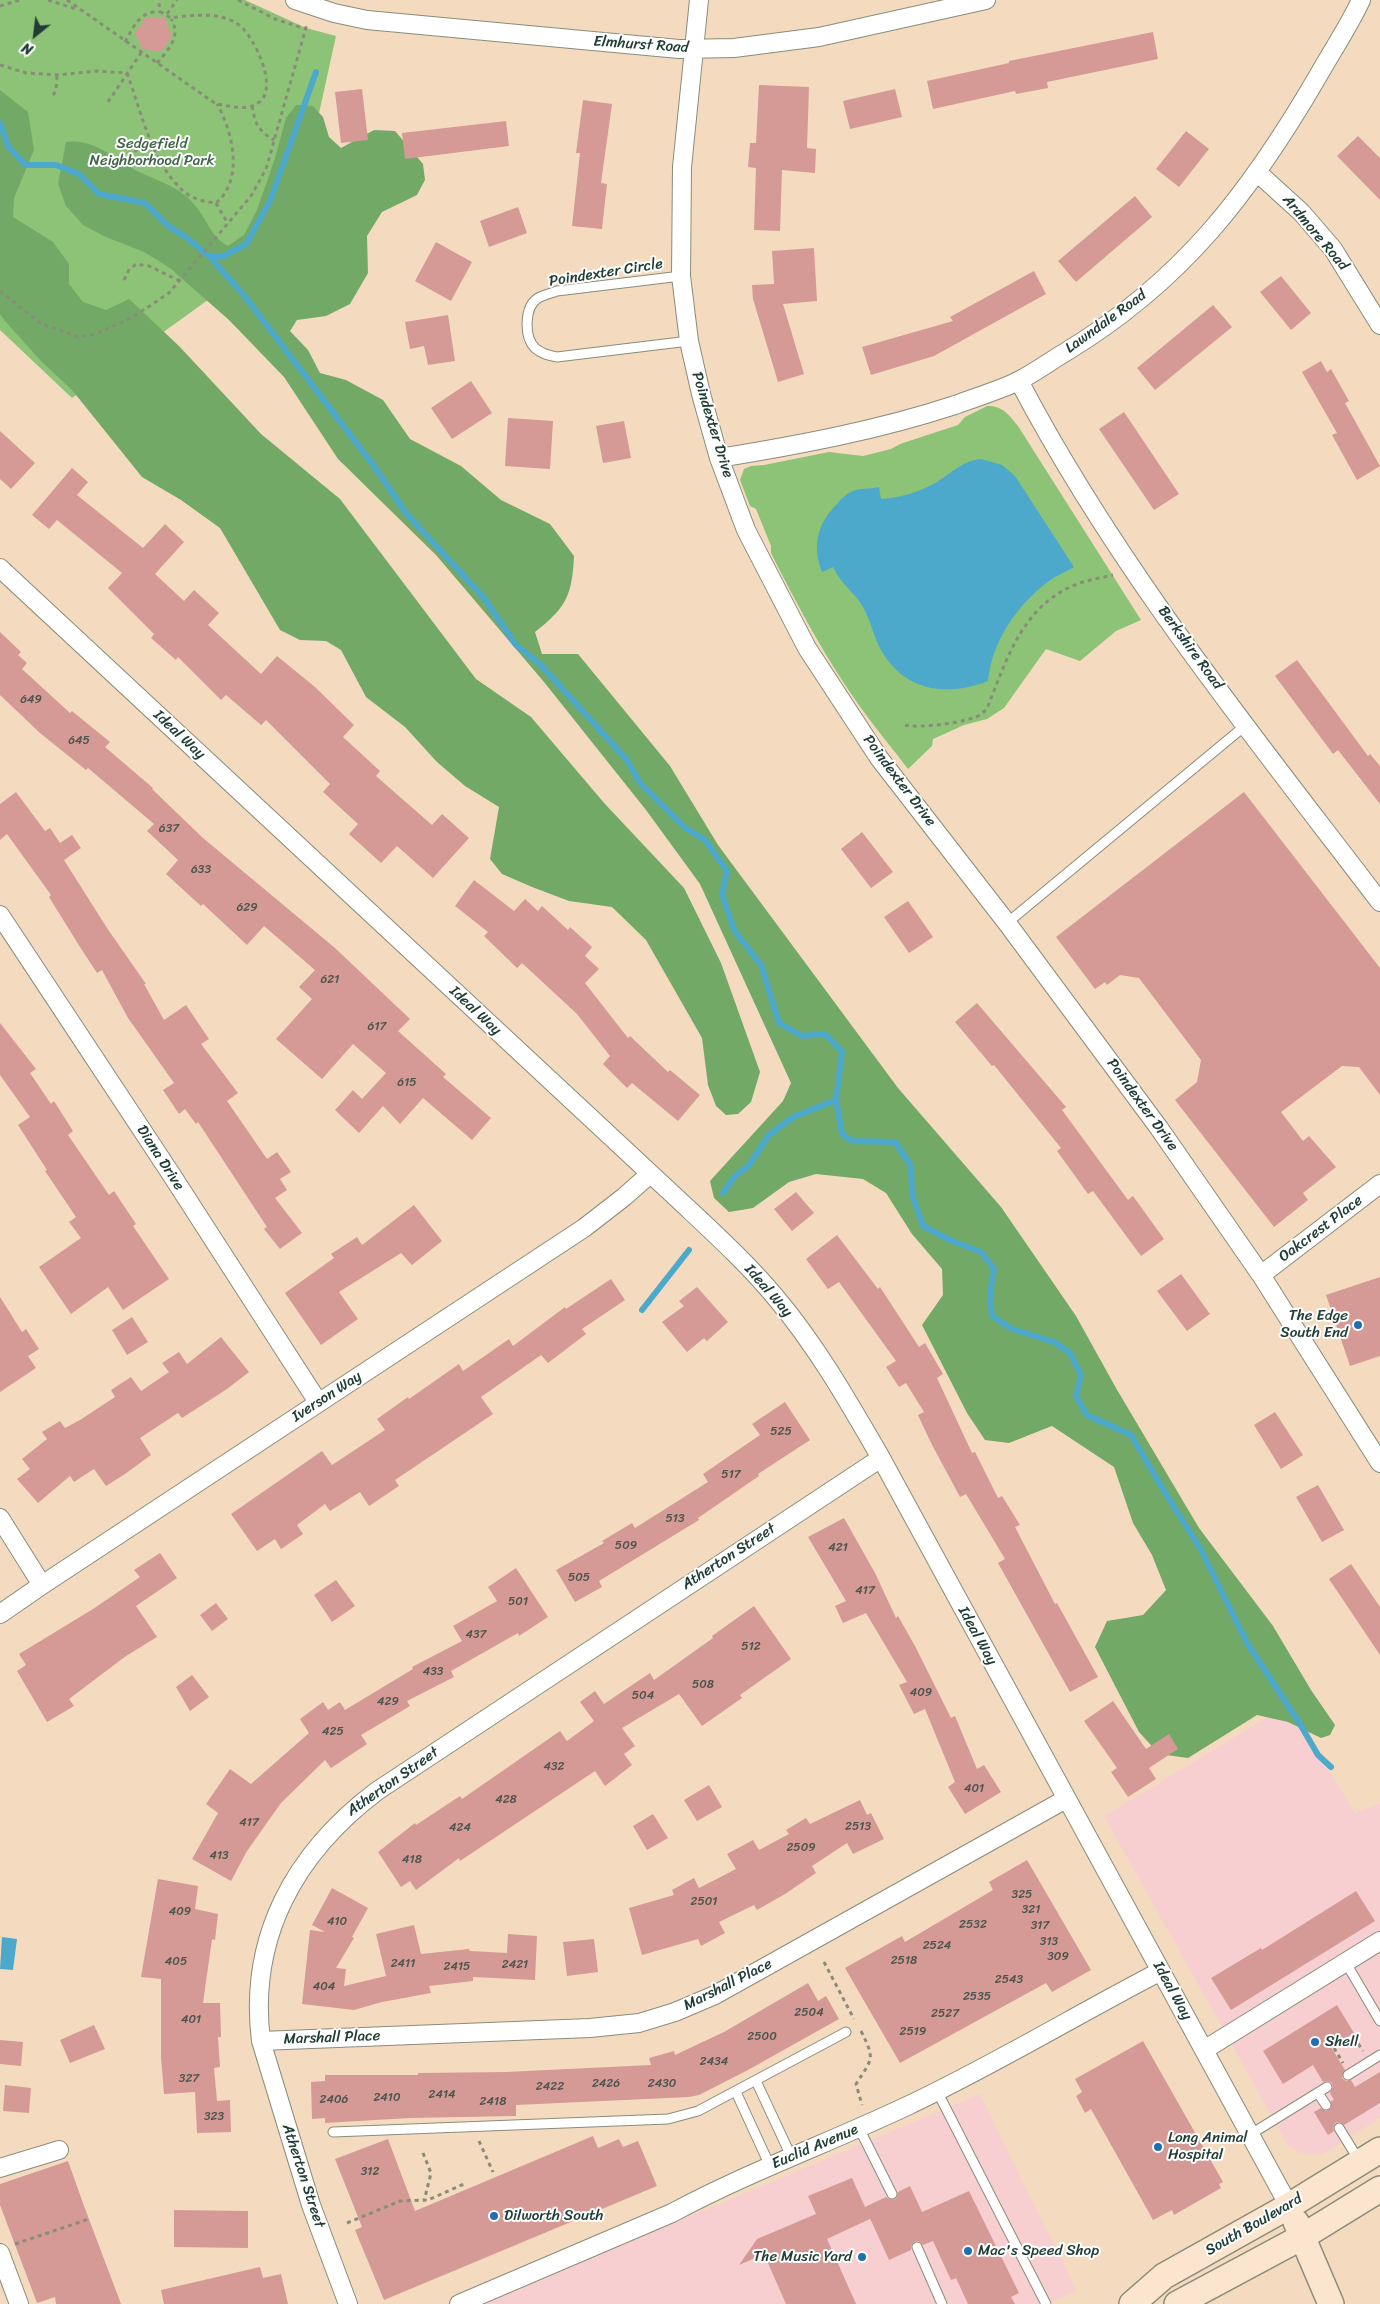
<!DOCTYPE html>
<style>
body{margin:0}
#map{position:relative;width:1380px;height:2304px;overflow:hidden;background:#f4dbbf;font-family:Sriracha,sans-serif}
canvas{display:block}
.north{position:absolute;left:10px;top:10px;width:50px;height:50px;-webkit-text-stroke:4px #fff;paint-order:stroke;rotate:209deg;font-size:14px;font-weight:700;line-height:20px;text-align:center;color:#1f3d34}
.north::after{content:'';display:block;margin:auto;width:18px;height:22px;background:#1f3d34;clip-path:polygon(50% 0,100% 100%,50% 72%,0 100%)}
</style>
<div id="map">
<canvas width="1380" height="2304"></canvas>
<div class="north">N</div>
</div>
<script>
const ctx = document.querySelector('canvas').getContext('2d');
ctx.lineJoin = 'round';
function fillPath(path, color) { ctx.fillStyle = color; ctx.fill(path, 'evenodd'); }
function stroke(path, color, width, dash) { ctx.strokeStyle = color; ctx.lineWidth = width; ctx.lineCap = dash ? 'butt' : 'round'; ctx.setLineDash(dash || []); ctx.stroke(path); }
function write(font, color, halo, rows, align = 'center') {
  ctx.font = font + ' Sriracha,sans-serif'; ctx.lineWidth = 4; ctx.setLineDash([]); ctx.textBaseline = 'middle'; ctx.strokeStyle = halo; ctx.fillStyle = color; for (const [text, x, y, turn = 0] of rows) {
    ctx.save(); ctx.translate(x, y); ctx.rotate((+turn || 0) * Math.PI / 180); ctx.textAlign = isNaN(turn) ? turn : align; if (halo) ctx.strokeText(text, 0, 0); ctx.fillText(text, 0, 0); ctx.restore();
  }
}
const built = new Path2D(`
 M1288,1705L1355,1813L1380,1803V2118L1325,2153L1315,2155L1300,2153L1287,2144L1104,1816Z
 M980,2094L1077,2291L1048,2304H482Z`);
const green = new Path2D(`
 M0,0H245L306,28L336,36L301,195L309,227L72,398L0,330Z
 M987,406C1003,406 1008,414 1018,426L1141,620L1116,631L1080,661L1046,649L1004,708L987,719L964,725L933,739L932,746L908,769C892,748 876,729 861,708C826,659 798,607 771,553V546L756,509L750,506L740,480L744,469L751,466L764,465L829,452L863,456L891,449L900,444L958,425L965,417Z`);
const forest = new Path2D(`
 M0,90L28,112L34,150L14,198L13,217L53,242L69,264V284L83,302L106,310L129,299L179,346L261,434L340,499L476,679L531,717L605,804L684,888L721,963L760,1072L751,1102L738,1114L726,1115L716,1106L708,1085L702,1038L646,940L612,907L569,901L532,887L502,874L490,859L499,807L465,786L437,762L405,727L366,697L341,650L326,641L300,640L280,630L220,528L181,500L142,477L72,390L41,361L5,321L0,314Z
 M296,105L313,106L323,117L329,137L341,148L374,130L395,131L423,164L425,180L417,195L382,212L367,236L368,273L350,304L326,316L297,320L290,331L308,350L320,373L346,380L383,400L410,439L461,466L501,500L550,524L574,556C572,595 567,607 535,632L542,654H578L670,766L718,845L898,1088L1001,1207L1076,1316L1116,1388L1199,1528L1273,1626L1311,1690L1335,1725L1330,1735L1321,1738L1288,1722L1257,1715L1188,1758L1159,1754L1139,1732L1095,1647L1107,1621L1143,1615L1166,1590L1152,1555L1133,1523L1114,1467L1052,1426L1009,1443L985,1440L967,1413L922,1325L943,1295L942,1269L912,1234L886,1193L863,1179L816,1174L789,1182L753,1208L729,1212L714,1198L710,1181L783,1101L791,1083L700,884L646,810L544,682L436,555L338,459L284,377L229,320L170,268L144,252L106,237L83,225L66,206L58,184L66,142C92,138 111,156 132,168C152,180 176,184 192,202C206,216 210,237 228,246L244,235L257,210L275,158L286,118Z`);
const water = new Path2D(`
 M981,459L1002,465L1015,476L1074,567C1064,573 1053,577 1044,585C1014,609 992,643 988,681C947,697 905,692 881,650C873,636 871,621 863,607C855,593 840,583 833,567L822,572C812,546 817,524 837,504C842,498 848,492 856,490C863,488 872,489 879,487L881,499C900,498 919,492 937,482C953,472 962,461 981,459Z
 M2,1937L17,1939L13,1970L0,1969Z`);
const stream = new Path2D(`
 M0,123L8,146L25,165H56L79,174L99,194L145,203L167,225L187,238L209,256L243,294L329,407L374,466L406,513L484,598L516,645L541,665L627,760L640,783L684,827L705,840L727,871L722,894L734,930L761,965L779,1023L802,1036L825,1034L842,1052L836,1100L842,1134L852,1141L895,1142L911,1166L912,1194L923,1226L952,1241L981,1252L994,1269L990,1293L992,1316L1012,1329L1054,1342L1070,1353L1081,1375L1076,1396L1087,1415L1131,1435L1167,1496L1200,1548L1247,1643L1300,1724L1318,1755L1331,1767
 M209,256L222,257L246,244L270,201L316,72
 M723,1193L734,1177L749,1165L769,1135L793,1117L836,1100
 M642,1310L689,1250`);
const building = new Path2D(`
 M146,17L165,18L172,36L161,52L142,49L135,33Z
 M1153,32L1158,59L1047,82L1048,88L1016,94L1015,91L933,109L927,81L1009,63V61Z
 M759,85L809,87L807,148L816,149L815,173L782,170L780,231L754,230L756,168L748,167L750,143H756Z
 M362,89L368,140L341,143L335,92Z
 M895,89L902,117L850,129L843,101Z
 M583,100L612,104L601,183L607,184L602,229L572,226L580,153H576Z
 M506,121L509,146L405,159L402,133Z
 M1186,131L1209,149L1179,187L1156,169Z
 M1358,136L1380,158V200L1337,156Z
 M1135,196L1152,217L1076,282L1058,261Z
 M518,207L527,233L489,247L480,221Z
 M436,242L472,262L451,301L415,281Z
 M814,248L817,301L783,304L804,374L778,382L753,299L752,285L774,284L772,251Z
 M1034,271L1046,294L934,356L871,375L862,347L953,321L950,317Z
 M1281,276L1311,313L1291,330L1260,292Z
 M1213,305L1232,327L1155,390L1137,368Z
 M448,315L455,361L428,365L424,346L410,349L405,322Z
 M1321,361L1327,372L1331,369L1349,401L1345,403L1380,466L1357,480L1332,435L1337,433L1302,372Z
 M471,381L492,413L452,439L431,408Z
 M1124,412L1179,494L1154,510L1099,429Z
 M508,418L553,421L550,469L505,466Z
 M624,421L631,458L603,463L596,426Z
 M0,431L35,463L11,489L0,479Z
 M72,468L88,482L77,495L143,548L165,524L184,542L155,574L184,601L194,590L219,613L208,625L261,674L277,656L315,687L354,725L343,737L380,771L376,776L432,825L442,814L469,838L433,878L397,846L381,863L349,834L358,824L323,792L330,784L266,720L261,725L226,695L221,700L178,657L176,660L151,638L154,634L108,588L122,573L57,520L49,529L32,515Z
 M0,632L21,652L18,655L27,663L22,669L70,713L72,711L110,742L105,747L153,788L152,789L203,838L335,948L410,1019L398,1031L446,1074L443,1077L491,1118L472,1140L423,1098L400,1124L383,1106L359,1133L335,1110L353,1090L362,1099L386,1073L353,1044L322,1079L276,1039L312,999L299,987L315,970L264,926L247,945L203,904L201,906L166,874L178,860L147,831L154,824L88,768L86,770L40,733L0,695Z
 M1297,660L1368,756L1370,754L1380,766V804L1338,750L1333,754L1275,676Z
 M16,792L45,831L50,828L60,843L72,835L81,848L64,860L107,928L146,984H144L164,1020L186,1005L209,1039L201,1044L238,1093L227,1101L267,1159L277,1152L291,1172L280,1179L287,1190L275,1198L302,1233L280,1249L264,1229L267,1227L198,1122L196,1124L185,1109L179,1114L163,1090L174,1083L128,1018L102,970L97,973L80,947L49,897L51,895L7,834L0,840V804Z
 M1244,792L1380,968V1095L1359,1067L1342,1066L1281,1112L1303,1141L1309,1136L1336,1167L1303,1193L1308,1200L1274,1227L1175,1100L1197,1082L1201,1060L1139,978L1120,975L1107,985L1105,982L1095,989L1056,937Z
 M862,832L893,872L871,888L841,849Z
 M474,880L514,911L525,899L538,911L542,906L568,930L570,927L592,947L585,956L599,969L585,983L628,1038L630,1036L668,1072L670,1070L700,1095L678,1121L632,1083L627,1088L603,1064L610,1056L577,1014L522,963L517,968L484,936L488,932L455,906Z
 M908,901L933,937L909,953L884,917Z
 M977,1003L1066,1107L1062,1110L1128,1200L1133,1196L1164,1239L1141,1256L1093,1191L1088,1194L1057,1151L1061,1148L994,1065L992,1066L955,1022Z
 M0,1023L36,1069L30,1073L51,1104L54,1101L73,1131L68,1135L109,1195L114,1191L136,1224L133,1226L169,1279L123,1310L108,1287L71,1314L39,1267L81,1238L69,1222L76,1217L45,1171L47,1170L18,1125L30,1117L0,1075Z
 M796,1192L814,1213L792,1231L774,1209Z
 M414,1205L442,1241L412,1265L401,1253L339,1292L358,1319L321,1345L285,1293L334,1258L331,1254L357,1237L362,1245Z
 M837,1235L878,1289L880,1287L919,1347L925,1343L943,1374L937,1378L972,1453L975,1452L998,1498L1002,1496L1020,1525L1015,1527L1055,1604L1057,1603L1098,1677L1070,1692L998,1563L1005,1559L966,1494L960,1497L931,1443L918,1415L924,1412L906,1383L899,1387L886,1367L896,1361L839,1282L828,1289L806,1259Z
 M1181,1274L1210,1314L1187,1331L1157,1291Z
 M1380,1277V1356L1350,1366L1326,1295Z
 M611,1279L625,1300L582,1329L586,1334L548,1363L541,1355L481,1397L493,1414L395,1480L399,1486L369,1506L360,1492L330,1511L325,1504L297,1525L303,1534L281,1549L275,1539L257,1551L231,1514L322,1451L332,1465L385,1430L377,1419L408,1397L409,1399L459,1364L463,1371L509,1339L513,1346L565,1307L566,1309Z
 M697,1287L728,1322L707,1341L704,1338L687,1352L662,1322L684,1306L679,1301Z
 M0,1297L22,1332L26,1329L39,1349L28,1356L36,1368L0,1392Z
 M132,1317L148,1342L127,1355L112,1330Z
 M221,1337L249,1372L227,1389L182,1418L178,1413L140,1438L151,1455L125,1474L106,1486L94,1469L74,1482L70,1476L38,1503L17,1479L30,1469L22,1459L47,1439L42,1432L60,1421L65,1428L80,1420L115,1397L111,1390L131,1377L141,1391L169,1372L162,1363L179,1352L187,1364Z
 M785,1402L810,1440L758,1474L759,1476L698,1518L699,1520L599,1581L602,1587L575,1602L556,1570L604,1543L602,1541L632,1523L635,1528L708,1482L703,1474L760,1435L752,1424Z
 M1275,1412L1303,1455L1281,1469L1254,1425Z
 M1318,1485L1344,1530L1322,1542L1296,1497Z
 M844,1518L875,1573L896,1618L898,1616L915,1646L951,1718L955,1716L977,1769L984,1765L1001,1792L965,1814L948,1787L955,1782L925,1709L914,1714L899,1685L907,1682L866,1613L843,1623L835,1606L846,1601L808,1537Z
 M160,1553L177,1578L136,1606L157,1637L126,1656L69,1699L74,1706L47,1722L17,1671L26,1665L19,1654L93,1609L140,1577L134,1570Z
 M1351,1564L1380,1607V1655L1329,1579Z
 M516,1568L548,1617L519,1636L518,1633L451,1671L454,1677L407,1701L410,1706L361,1735L367,1744L331,1768L325,1760L281,1803L247,1851L231,1881L192,1859L218,1813L206,1804L230,1769L251,1784L309,1733L300,1719L323,1702L328,1710L340,1702L345,1710L413,1669L412,1667L462,1641L453,1626L497,1601L488,1587Z
 M336,1580L355,1606L332,1622L314,1595Z
 M216,1603L228,1619L212,1631L200,1615Z
 M754,1606L791,1659L740,1695L742,1698L702,1726L679,1694L622,1728L635,1746L624,1754L632,1765L605,1786L595,1771L460,1861L459,1858L416,1890L410,1881L401,1887L378,1852L415,1823L416,1825L460,1796L462,1799L560,1731L567,1741L594,1721L580,1702L595,1691L604,1704L650,1673L654,1680L713,1638L712,1636Z
 M192,1675L209,1697L190,1711L176,1687Z
 M1113,1701L1146,1749L1169,1734L1178,1749L1149,1768L1156,1779L1128,1797L1111,1772L1117,1768L1084,1721Z
 M709,1785L722,1807L697,1821L684,1800Z
 M860,1800L867,1815L871,1813L884,1839L853,1854L847,1843L812,1866L816,1873L785,1894L757,1910L754,1905L719,1922L725,1933L701,1946L698,1939L642,1955L629,1908L674,1895L672,1890L694,1878L699,1888L736,1869L727,1854L753,1840L759,1850L789,1834L786,1830L806,1818L810,1824Z
 M653,1814L668,1838L647,1850L633,1826Z
 M1027,1860L1091,1970L1052,1992L1046,1983L900,2063L845,1968L902,1936L905,1942L993,1890L989,1882Z
 M158,1879L198,1886L195,1909L218,1914L215,1940L212,1939L203,2003H220L221,2037H218L220,2067L214,2068L217,2101L230,2100L231,2132L197,2133L195,2092L164,2094L161,2057V1979L141,1977Z
 M332,1888L368,1908L352,1937L354,1938L336,1968L346,1969L344,1986L386,1976L376,1934L414,1925L421,1954L469,1949L470,1951L507,1953L508,1934L537,1936L535,1980L473,1977V1981L429,1986L431,1993L382,2002L354,2010L302,2004L310,1930L325,1932L312,1925Z
 M1356,1891L1375,1921L1231,2010L1211,1978L1261,1948L1262,1950Z
 M594,1939L598,1972L567,1976L563,1942Z
 M808,1983L818,2001L826,1996L839,2019L748,2070L699,2095L689,2097L516,2105V2116L410,2118L325,2123V2118L312,2119L311,2082L325,2081V2075H418V2073L506,2072L651,2065L649,2058L674,2051L675,2055L724,2032Z
 M1337,2005L1354,2033L1331,2047L1345,2070L1342,2078L1346,2081L1351,2080L1355,2087L1380,2072V2103L1344,2125L1339,2122L1335,2123L1333,2128L1334,2131L1328,2135L1314,2112L1321,2108L1326,2111L1331,2108V2101L1334,2100L1330,2093L1333,2087L1332,2083L1327,2081L1323,2082L1313,2065L1283,2084L1263,2051Z
 M94,2025L105,2049L70,2063L60,2040Z
 M0,2040L23,2042L21,2066L0,2064Z
 M1143,2041L1223,2182L1219,2184L1221,2188L1174,2215L1172,2210L1153,2220L1091,2109L1085,2113L1076,2096L1082,2092L1075,2079Z
 M5,2085L31,2088L29,2113L3,2111Z
 M593,2136L598,2148L619,2139L623,2147L638,2141L657,2186L384,2300L355,2230L362,2227L335,2159L388,2139L415,2211Z
 M68,2161L84,2206L121,2304H56L55,2297L37,2303L0,2205V2184Z
 M852,2178L865,2207L886,2197L889,2199L894,2200L897,2197L898,2192L910,2186L922,2212L969,2191L1019,2293L1011,2297L1015,2304H968L956,2278L951,2280L933,2241L923,2245L918,2241L914,2242L911,2246V2250L889,2260L869,2216L870,2219L827,2239L856,2304H786L764,2254L739,2265L757,2239L816,2214L808,2196Z
 M174,2210L248,2211V2248L174,2247Z
 M260,2267L263,2278L281,2274L288,2304H164L161,2290Z`);
const path = new Path2D(`
 M48,0L76,9
 M67,0L216,104C229,106 247,111 258,103C280,89 254,36 239,25C220,11 192,15 171,18L161,12L158,0
 M238,0L275,19L306,29
 M0,6L20,0
 M167,14L177,0
 M125,42C134,26 140,10 161,12
 M157,63C168,50 182,36 171,19
 M0,65L26,73L57,75L97,71L127,73
 M127,73C141,111 151,160 181,189C189,198 204,202 216,203C244,180 233,132 217,104
 M53,95L56,91L57,75
 M108,102L141,53
 M252,106C255,123 258,131 274,140
 M135,152L140,143L152,140
 M216,203L228,224
 M124,280L129,270L136,264L149,266L180,281
 M0,291L40,323L78,337L96,334L133,317L169,293L251,196L266,169L307,24
 M905,725C918,729 969,722 980,715C984,713 986,709 988,706C1007,658 1023,606 1075,585C1087,580 1100,578 1113,575
 M824,1962L854,2019
 M861,2031C875,2059 873,2058 856,2084L862,2105
 M1354,2037L1363,2051
 M1334,2048L1343,2063
 M479,2141L493,2172
 M423,2153L431,2173L424,2201
 M347,2223L400,2201L428,2200L464,2184
 M15,2244L89,2219`);
const service = new Path2D(`
 M681,276L557,291C551,293 544,295 538,298C524,307 524,337 535,348C542,354 548,355 557,357L689,341
 M1007,923L1246,725
 M1346,1963L1380,2021
 M1348,2075L1380,2055
 M756,2081L791,2156
 M937,2091L1046,2304
 M736,2092L770,2166
 M1318,2093L1326,2105
 M859,2128L892,2194
 M1339,2128L1360,2162
 M333,2132L668,2119L698,2111L846,2032
 M1251,2134L1327,2087
 M917,2247L942,2304`);
const minor = new Path2D(`
 M295,0L334,13L367,20L679,49L734,48L819,37L986,0
 M699,0L682,167L681,276L689,341L701,394L719,458L746,530L807,648L879,758L1007,923L1159,1128L1261,1275L1380,1463
 M1258,173L1301,212L1333,249L1380,325
 M1019,381C1117,568 1252,734 1380,902
 M719,458C799,445 879,430 955,405C976,397 998,391 1018,381C1034,373 1049,362 1064,353C1182,282 1250,193 1318,76C1332,51 1349,26 1361,0
 M0,568L681,1202C714,1233 748,1264 777,1299C818,1348 849,1403 881,1458L1289,2206
 M0,915L171,1174L318,1402
 M1261,1275L1380,1184
 M0,1518L42,1585
 M0,1614L42,1585L584,1228L624,1197L650,1174
 M261,2041L590,2028L639,2023L675,2012L715,1995L1066,1799
 M1204,2050L1380,1941
 M0,2168L59,2150
 M0,2253L19,2304
 M348,2304L311,2205L261,2041C248,1937 295,1853 377,1791L881,1458
 M459,2304L672,2213C748,2172 829,2143 907,2106C994,2065 1076,2015 1161,1971`);
const secondary = new Path2D(`
 M1296,2222L1331,2304
 M1132,2304L1164,2276L1289,2206L1380,2150
 M1177,2304L1302,2237L1380,2189`);
const markers = [
 [1358,1325,5,"#1f6fb2"],
 [1315,2042,5,"#1f6fb2"],
 [1158,2147,5,"#1f6fb2"],
 [494,2216,5,"#1f6fb2"],
 [968,2251,5,"#1f6fb2"],
 [862,2257,5,"#1f6fb2"]
];
const numberNames = [
 ["649",31,700],
 ["645",79,741],
 ["637",169,829],
 ["633",201,870],
 ["629",247,908],
 ["621",330,980],
 ["617",377,1027],
 ["615",407,1083],
 ["525",781,1432],
 ["517",731,1475],
 ["513",675,1519],
 ["509",626,1546],
 ["421",838,1548],
 ["505",579,1578],
 ["417",865,1591],
 ["501",518,1602],
 ["437",476,1635],
 ["512",751,1647],
 ["433",433,1672],
 ["508",703,1685],
 ["409",921,1693],
 ["504",643,1696],
 ["429",388,1702],
 ["425",333,1732],
 ["432",554,1767],
 ["401",974,1789],
 ["428",506,1800],
 ["417",249,1823],
 ["2513",858,1827],
 ["424",460,1828],
 ["2509",801,1848],
 ["413",219,1856],
 ["418",412,1860],
 ["325",1022,1895],
 ["2501",704,1902],
 ["321",1031,1910],
 ["409",180,1912],
 ["410",337,1922],
 ["2532",973,1925],
 ["317",1040,1926],
 ["313",1049,1942],
 ["2524",937,1946],
 ["309",1058,1957],
 ["2518",904,1961],
 ["405",176,1962],
 ["2411",403,1964],
 ["2421",515,1965],
 ["2415",457,1967],
 ["2543",1009,1980],
 ["404",324,1987],
 ["2535",977,1997],
 ["2504",809,2013],
 ["2527",945,2014],
 ["401",191,2020],
 ["2519",913,2032],
 ["2500",762,2037],
 ["2434",714,2062],
 ["327",189,2079],
 ["2426",606,2084],
 ["2430",662,2084],
 ["2422",550,2087],
 ["2414",442,2095],
 ["2410",387,2098],
 ["2406",334,2100],
 ["2418",493,2102],
 ["323",214,2117],
 ["312",370,2172]
];
const streetNames = [
 ["Elmhurst Road",641,45,4],
 ["Ardmore Road",1315,233,50],
 ["Poindexter Circle",606,273,-9],
 ["Lawndale Road",1106,322,-36],
 ["Poindexter Drive",712,425,73],
 ["Berkshire Road",1190,648,54],
 ["Ideal Way",179,735,43],
 ["Poindexter Drive",899,781,53],
 ["Ideal Way",475,1011,43],
 ["Poindexter Drive",1142,1105,54],
 ["Diana Drive",160,1158,57],
 ["Oakcrest Place",1321,1229,-37],
 ["Ideal Way",768,1291,49],
 ["Iverson Way",327,1397,-33],
 ["Atherton Street",729,1557,-33],
 ["Ideal Way",977,1636,61],
 ["Atherton Street",393,1782,-35],
 ["Marshall Place",728,1985,-27],
 ["Ideal Way",1172,1991,61],
 ["Marshall Place",332,2038,-2],
 ["Euclid Avenue",815,2147,-23],
 ["Atherton Street",303,2176,72],
 ["South Boulevard",1254,2225,-30]
];
const parkNames = [
 ["Sedgefield",152,144],
 ["Neighborhood Park",152,161]
];
const poiNames = [
 ["The Edge",1348,1316,"right"],
 ["South End",1348,1333,"right"],
 ["Shell",1325,2042],
 ["Long Animal",1168,2138],
 ["Hospital",1168,2155],
 ["Dilworth South",504,2216],
 ["Mac's Speed Shop",978,2251],
 ["The Music Yard",852,2257,"right"]
];
fillPath(built, '#f7cfd1');
fillPath(green, '#8dc376');
fillPath(forest, '#72a967');
fillPath(water, '#4da9cb');
stroke(stream, '#4da9cb', 6);
fillPath(building, '#d59a95');
stroke(service, '#8a8c7a', 11);
stroke(minor, '#8a8c7a', 20);
stroke(secondary, '#8a8c7a', 28);
stroke(path, '#8a8c7a', 3, [4, 4]);
stroke(service, '#fff', 9);
stroke(minor, '#fff', 18);
stroke(secondary, '#fbe5cf', 25);
for (const [x, y, r, color] of markers) { const dot = new Path2D(); dot.arc(x, y, r, 0, 2 * Math.PI); ctx.fillStyle = color; ctx.fill(dot); stroke(dot, '#fff', 2); }
write('12px', '#4c544c', null, numberNames);
write('15px', '#1f3d34', '#fff', streetNames);
write('15px', '#406548', '#fff', parkNames);
write('15px', '#1f3d34', '#fff', poiNames, 'left');
</script>
